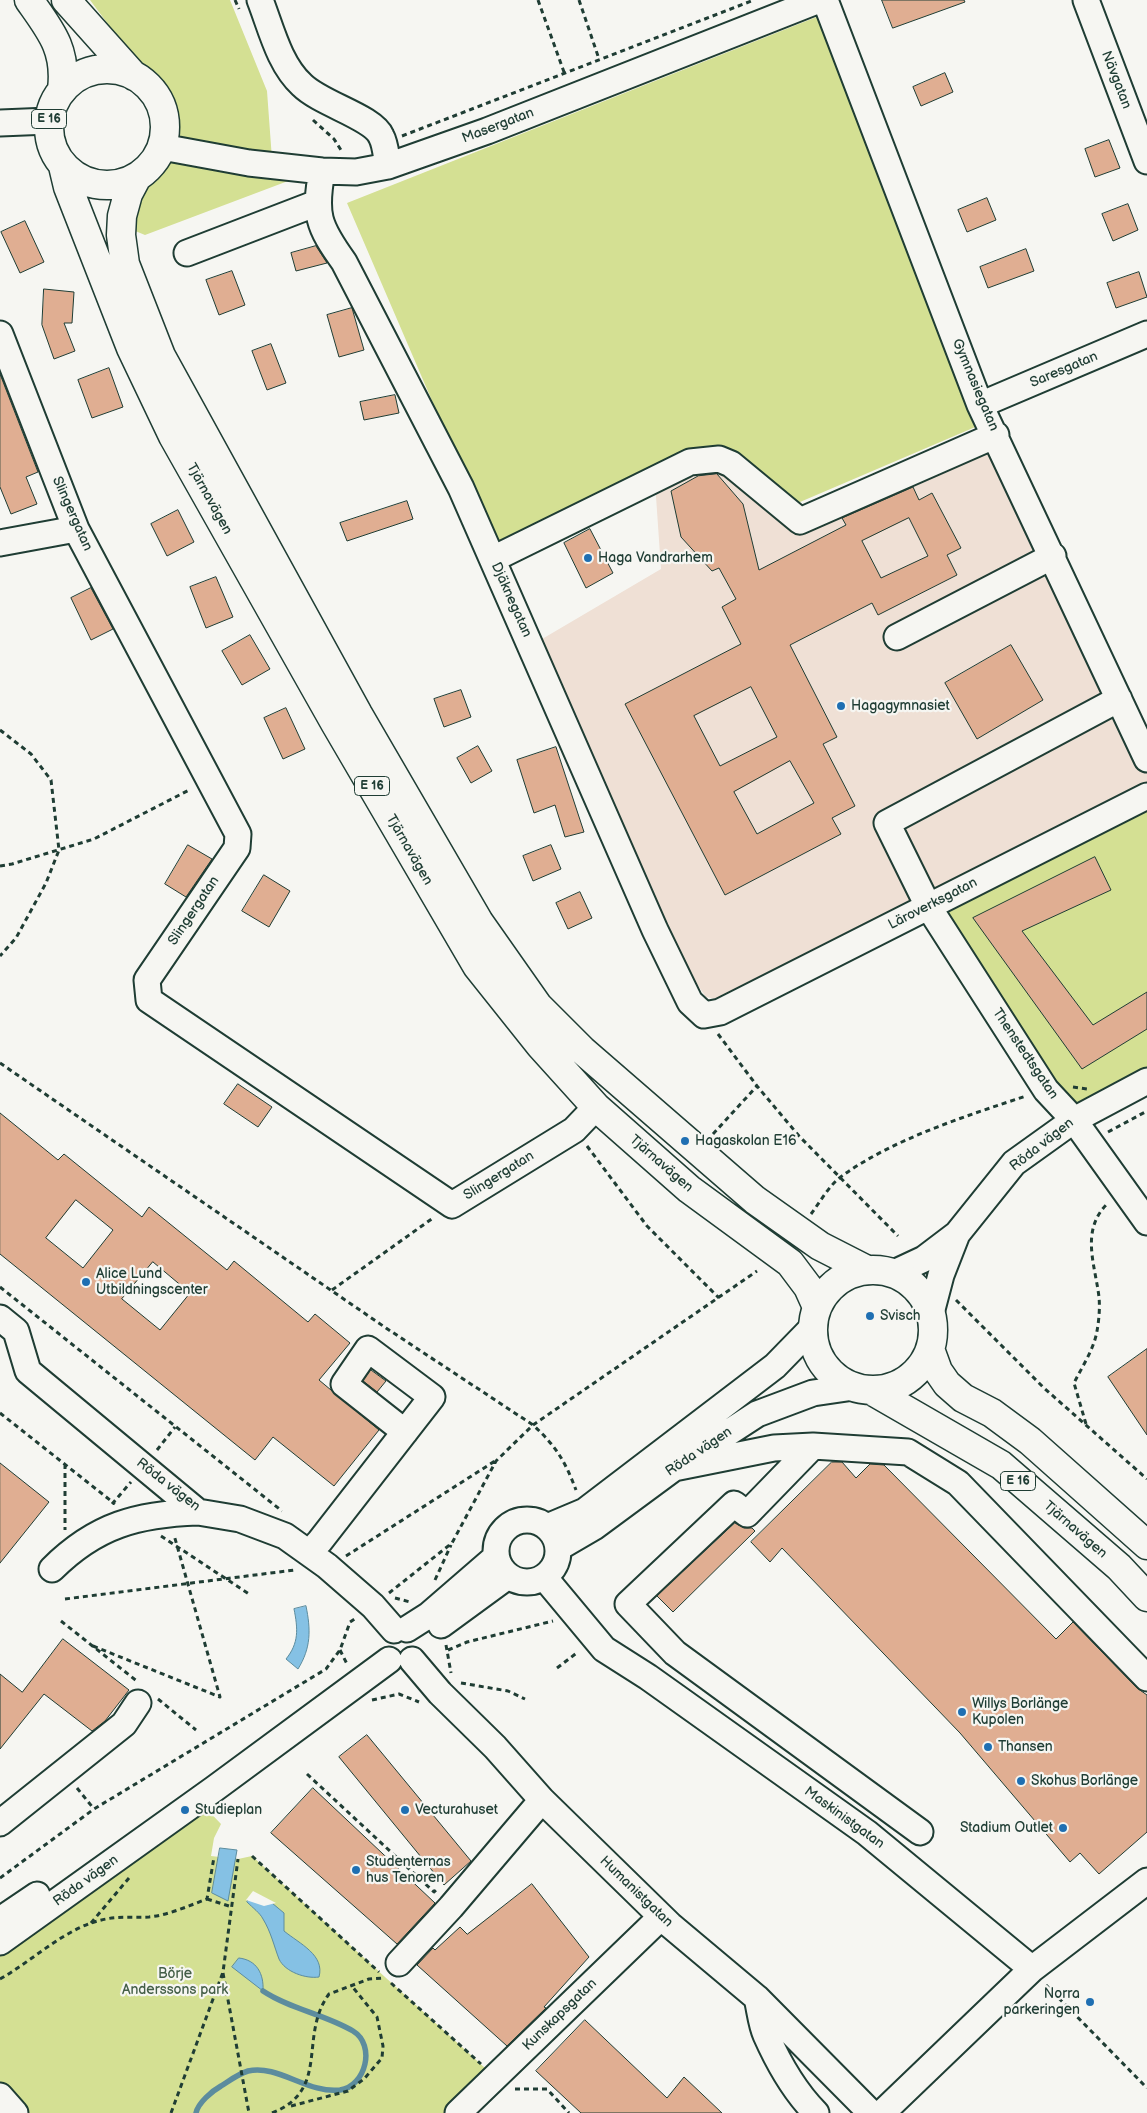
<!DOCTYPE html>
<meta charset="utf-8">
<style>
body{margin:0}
canvas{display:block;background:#f6f6f2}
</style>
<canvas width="1147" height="2113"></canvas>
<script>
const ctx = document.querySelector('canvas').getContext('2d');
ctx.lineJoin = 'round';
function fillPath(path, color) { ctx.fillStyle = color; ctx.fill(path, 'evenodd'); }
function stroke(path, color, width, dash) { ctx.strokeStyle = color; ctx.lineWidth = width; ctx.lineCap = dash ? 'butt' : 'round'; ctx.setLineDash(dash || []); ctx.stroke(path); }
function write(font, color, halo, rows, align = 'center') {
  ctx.font = font + ' "Balsamiq Sans",sans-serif'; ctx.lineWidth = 4.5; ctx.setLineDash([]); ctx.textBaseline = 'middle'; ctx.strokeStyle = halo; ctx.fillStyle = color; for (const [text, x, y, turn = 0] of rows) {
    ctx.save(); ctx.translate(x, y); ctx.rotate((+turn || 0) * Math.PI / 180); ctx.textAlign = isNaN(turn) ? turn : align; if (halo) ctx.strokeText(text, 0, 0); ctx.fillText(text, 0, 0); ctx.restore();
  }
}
const built = new Path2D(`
 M987,424L1147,770V790L726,1001L706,997L659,930L537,642L661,569L655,482L718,461L786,513Z`);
const green = new Path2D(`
 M90,0H230L267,91L272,159L296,178L145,235L128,228L135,199L165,159L174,122L159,78L140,67Z
 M824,14L987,422L786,508L720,459L499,549L482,517L347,203Z
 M1147,796V1081L1074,1120L928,906Z
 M200,1802L221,1824L214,1838L211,1856L238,1859L252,1856L496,2078L458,2113H26L0,2086V1948Z`);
const water = new Path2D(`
 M306,1606C311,1630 311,1648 298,1669L286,1659C299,1643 298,1629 294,1609Z
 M220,1848L237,1850L228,1901L212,1893Z
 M254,1893L272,1903L284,1913V1931C300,1944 325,1955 319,1977C306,1979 285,1972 279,1959C274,1946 271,1932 263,1919C260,1913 253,1908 247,1902Z
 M239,1958C257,1960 264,1974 263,1991L232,1967Z`);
const pier = new Path2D(`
 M253,1891L276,1903L264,1906L246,1900Z`);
const stream = new Path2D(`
 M196,2113C198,2103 212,2091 221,2086C229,2081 238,2074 248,2071C278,2064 308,2094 340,2090C366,2086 376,2045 353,2031C324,2014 290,2009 263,1991`);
const building = new Path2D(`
 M882,0H964L965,2L893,28Z
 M945,73L953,92L921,106L913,87Z
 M1109,140L1120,168L1095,177L1085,149Z
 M987,198L996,220L967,232L958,210Z
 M1128,204L1138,230L1113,241L1102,214Z
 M25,221L44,262L20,273L1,232Z
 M316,246L327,263L296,271L291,253Z
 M1026,249L1034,271L988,288L980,267Z
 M232,271L245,305L219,315L206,280Z
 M1139,272L1147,297L1116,308L1107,283Z
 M44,289L74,292L72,323H64L75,351L54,359L42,325Z
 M352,308L364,350L339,357L327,315Z
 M271,344L286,383L267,390L252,351Z
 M109,368L123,407L92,418L78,380Z
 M0,374L38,472L26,477L37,504L11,514L0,487Z
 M395,395L399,413L364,420L360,402Z
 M717,474L743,504L759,570L846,525L842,518L913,487L919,500L932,493L961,548L947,555L957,575L878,615L872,603L790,645L837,737L823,744L855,806L832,818L841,834L725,895L625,704L741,644L722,607L736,599L719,568L712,571L681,537L671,491L698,476ZM909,518L928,556L881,578L862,541ZM751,687L777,737L720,766L694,716ZM790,761L814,803L757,834L734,792Z
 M407,501L413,519L347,541L340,523Z
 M178,510L194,542L167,556L151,524Z
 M590,529L613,573L586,588L564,543Z
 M216,577L233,617L206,628L190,587Z
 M91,588L113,629L91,640L71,598Z
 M250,635L270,669L242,685L222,651Z
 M1011,645L1043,700L977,739L945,683Z
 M461,690L471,717L444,727L434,699Z
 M286,708L305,749L283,759L264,718Z
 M478,746L492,771L471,783L457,758Z
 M556,747L584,832L565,837L555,805L534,813L517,760Z
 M188,845L212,859L186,897L165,884Z
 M551,845L561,869L533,881L523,856Z
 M1095,857L1111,890L1022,931L1093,1025L1147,992V1029L1082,1069L973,918Z
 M264,875L290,891L269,927L242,911Z
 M580,892L592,918L568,929L556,903Z
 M238,1084L272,1107L258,1127L224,1104Z
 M0,1113L58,1160L64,1154L142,1217L149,1207L227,1270L234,1261L308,1322L315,1314L350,1343L319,1380L379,1430L334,1486L273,1437L255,1460L0,1254ZM76,1200L113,1230L83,1268L46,1238ZM153,1262L190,1293L160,1330L122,1299Z
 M1147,1349V1435L1108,1377Z
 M371,1370L386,1381L377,1392L363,1381Z
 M832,1462H842L856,1478L870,1464L884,1465L1056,1639L1073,1622L1137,1688L1147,1695V1832L1099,1874L1080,1853L1070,1862L960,1733L782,1548L770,1562L751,1542Z
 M0,1463L49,1502L0,1563Z
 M735,1523L744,1528H752L755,1531L673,1612L657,1596Z
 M63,1639L129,1690L105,1721L92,1731L44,1694L0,1749V1674L22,1692Z
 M367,1735L471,1861L444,1885L339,1757Z
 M313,1788L435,1903L397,1944L271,1833Z
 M532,1884L589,1957L544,2007L546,2008L507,2046L417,1965L433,1948L435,1950L460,1927L467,1934Z
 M585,2020L667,2098L684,2077L722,2113H581L536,2071Z`);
const path = new Path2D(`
 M235,0L239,9
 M538,0L564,72
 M579,0L599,59
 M313,120L334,139L341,150
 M402,136L754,0
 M0,730L31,754L51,780L59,850L46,883L16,938L0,956
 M0,866L12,864L94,839L191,789
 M718,1034L757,1086L799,1136L898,1236
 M0,1063L386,1328L533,1425C556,1446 565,1461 576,1490
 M1073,1087L1087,1089
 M1108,1132L1147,1111
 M713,1134L757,1086
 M587,1146L647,1226L719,1298
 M811,1214C820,1202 830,1184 842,1176C893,1139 966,1116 1026,1096
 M0,1287L282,1511
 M332,1290L433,1218
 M956,1300L1044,1388L1147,1479
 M0,1413L115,1504
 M1086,1424L1074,1383C1082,1367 1094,1349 1097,1331C1099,1320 1100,1308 1099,1297C1095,1264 1080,1230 1108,1203
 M157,1450L175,1427
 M65,1464V1530
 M112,1504L131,1482
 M161,1536L249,1594
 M346,1556L495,1461
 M435,1580L451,1545
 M389,1593L452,1543L496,1461L533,1425L757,1271
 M395,1598L410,1602
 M65,1599L295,1570
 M61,1621L138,1682
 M446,1645L451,1673
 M93,1646L220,1697L174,1535
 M340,1650L347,1664
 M448,1650L467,1642L553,1621
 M557,1668L578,1652
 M461,1683L508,1691L525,1699
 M158,1699L196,1730
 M372,1700L399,1694L419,1702
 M307,1774L434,1892L436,1890
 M77,1788L94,1809
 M252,1856L379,1972
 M0,1878L94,1809L326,1669L340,1650L350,1622L356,1618
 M207,1899L232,1907
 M91,1923L129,1878
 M223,1973L249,2113
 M0,1979C34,1960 67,1926 106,1919C120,1916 135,1918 149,1917C169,1915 188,1906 207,1899L214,1857
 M391,1983L481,2064
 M1046,1985L1147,2088
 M515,2089H547L569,2113
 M291,2106L348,2091L364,2079L382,2058L383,2046L377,2017L351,1985
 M171,2113L223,1972L238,1859
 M272,2113C331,2090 298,2036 329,1994L369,1979L385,1978`);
const minor = new Path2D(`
 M260,0C271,28 279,64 302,85C321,104 373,117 381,136C386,145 386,157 388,166
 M825,0L980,405L1147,759
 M1086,0L1147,161
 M0,123L49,121
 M162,147L249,163L322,171L356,172L388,166L487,131L819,0
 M322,171C314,214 318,226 344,262L461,488L655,930L690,1002L704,1015L720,1012L1147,796
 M187,253L317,203
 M0,334L76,529L238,834L237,848L147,980L149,1000L452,1205L574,1130L596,1107
 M980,405L1147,334
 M0,543L76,529
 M493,559L690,462L719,459L731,464L800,521L996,435
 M897,637L1053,556
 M1119,699L887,823L928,906L1046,1090L1074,1120L1147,1222
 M894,1273L924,1259L957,1234
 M931,1313L941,1275L957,1234L1014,1163L1074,1120L1147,1081
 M0,1318L16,1331L28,1371L198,1512L240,1519L285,1536L327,1566L373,1606L394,1630
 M813,1446L747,1514L734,1504L628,1604L675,1653L920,1832
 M674,1468L774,1448L813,1446L908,1452L958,1483L1147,1678
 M496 1551a31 31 0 1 1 62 0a31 31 0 1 1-62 0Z
 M547,1527L585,1511L775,1366L813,1327
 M558,1548L594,1527L674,1468L757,1414L813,1393L854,1387
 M309,1553L320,1541L432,1397L368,1349L344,1384L405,1432
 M52,1569C96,1525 138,1514 198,1512
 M544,1577L604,1649L648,1677L867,1833L1032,1969L1147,1881
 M441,1625L508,1576
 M407,1629L429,1615L496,1557
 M412,1660L440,1693L495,1747L542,1800L670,1925L757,1998L871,2113
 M0,1823L124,1724L138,1703
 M0,1920L37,1895
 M0,1942L214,1789L389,1660
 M399,1963L451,1907L542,1800
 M757,1998C760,2010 761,2024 766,2035C778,2062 795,2092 816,2113
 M0,2096L15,2113
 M458,2113L661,1917
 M882,2113L1032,1969`);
const highway = new Path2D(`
 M29,0C51,31 67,50 62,90
 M66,0L134,76
 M49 127a58 58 0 1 1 116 0a58 58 0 1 1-116 0Z
 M63,166L68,187L131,348L173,436L335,723L477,966L540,1045L596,1107L689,1189L790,1263L808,1287L817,1307
 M137,177L128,194L122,216L121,235L125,264L161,356L358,714L479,922L538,1006L582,1050L755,1200L820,1246L867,1270
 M813 1330a60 60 0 1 1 120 0a60 60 0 1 1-120 0Z
 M930,1349L938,1371L947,1384L963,1398L992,1413L1030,1441L1147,1545
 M871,1390L1001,1465L1119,1567L1147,1597`);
const markers = [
 [588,558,5,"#1f6fb2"],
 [841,706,5,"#1f6fb2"],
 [685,1141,5,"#1f6fb2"],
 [86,1282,5,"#1f6fb2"],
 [870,1316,5,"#1f6fb2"],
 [962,1712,5,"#1f6fb2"],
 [988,1747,5,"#1f6fb2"],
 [1021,1781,5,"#1f6fb2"],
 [185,1810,5,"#1f6fb2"],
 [405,1810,5,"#1f6fb2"],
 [1063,1828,5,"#1f6fb2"],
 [356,1870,5,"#1f6fb2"],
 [1090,2002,5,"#1f6fb2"]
];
const shields = [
 [49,119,35],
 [372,786,35],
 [1018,1481,35]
];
const shieldNames = [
 ["E 16",49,119],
 ["E 16",372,786],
 ["E 16",1018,1481]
];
const streetNames = [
 ["Nävgatan",1116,80,69],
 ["Masergatan",498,126,-21],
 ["Saresgatan",1064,370,-23],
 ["Gymnasiegatan",975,385,67],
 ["Tjärnavägen",209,499,61],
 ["Slingergatan",72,514,66],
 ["Djäknegatan",511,600,66],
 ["Tjärnavägen",409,850,60],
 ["Läroverksgatan",933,904,-27],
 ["Slingergatan",194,911,-56],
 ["Thenstedtsgatan",1025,1054,56],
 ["Röda vägen",1042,1145,-38],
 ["Tjärnavägen",661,1164,41],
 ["Slingergatan",499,1176,-32],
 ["Röda vägen",699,1452,-34],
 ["Röda vägen",168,1485,38],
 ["Tjärnavägen",1075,1530,41],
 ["Maskinistgatan",844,1818,36],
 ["Röda vägen",86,1881,-36],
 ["Humanistgatan",636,1892,44],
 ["Kunskapsgatan",560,2015,-44]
];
const poiNames = [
 ["Haga Vandrarhem",598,558],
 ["Hagagymnasiet",851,706],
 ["Hagaskolan E16",695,1141],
 ["Alice Lund",96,1274],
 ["Utbildningscenter",96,1290],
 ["Svisch",880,1316],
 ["Willys Borlänge",972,1704],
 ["Kupolen",972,1720],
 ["Thansen",998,1747],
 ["Skohus Borlänge",1031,1781],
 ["Studieplan",195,1810],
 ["Vecturahuset",415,1810],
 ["Stadium Outlet",1053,1828,"right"],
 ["Studenternas",366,1862],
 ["hus Tenoren",366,1878],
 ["Norra",1080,1994,"right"],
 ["parkeringen",1080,2010,"right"]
];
const parkNames = [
 ["Börje",175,1974],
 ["Anderssons park",175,1990]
];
fillPath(built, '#efe0d5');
fillPath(green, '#d4e093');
fillPath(water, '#85c1e4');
stroke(water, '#5c8c9e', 1);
fillPath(pier, '#f6f6f2');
stroke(stream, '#5c8c9e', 5.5);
fillPath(building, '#e0ae92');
stroke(building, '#1f3d34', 1);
stroke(minor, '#1f3d34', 29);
stroke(highway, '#1f3d34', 31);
stroke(path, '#1f3d34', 3, [5, 4]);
stroke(minor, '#f6f6f2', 25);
stroke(highway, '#f6f6f2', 28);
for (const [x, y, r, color] of markers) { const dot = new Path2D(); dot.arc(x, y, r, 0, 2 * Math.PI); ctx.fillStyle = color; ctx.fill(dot); stroke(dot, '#f6f6f2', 2); }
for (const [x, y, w] of shields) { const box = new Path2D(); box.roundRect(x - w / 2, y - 9.5, w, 19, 4); ctx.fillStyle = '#f6f6f2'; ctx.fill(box); stroke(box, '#1f3d34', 1); }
write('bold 12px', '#1f3d34', null, shieldNames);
write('14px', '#1f3d34', '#f6f6f2', streetNames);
write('14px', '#1f3d34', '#f6f6f2', poiNames, 'left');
write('14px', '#435e47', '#f6f6f2', parkNames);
</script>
